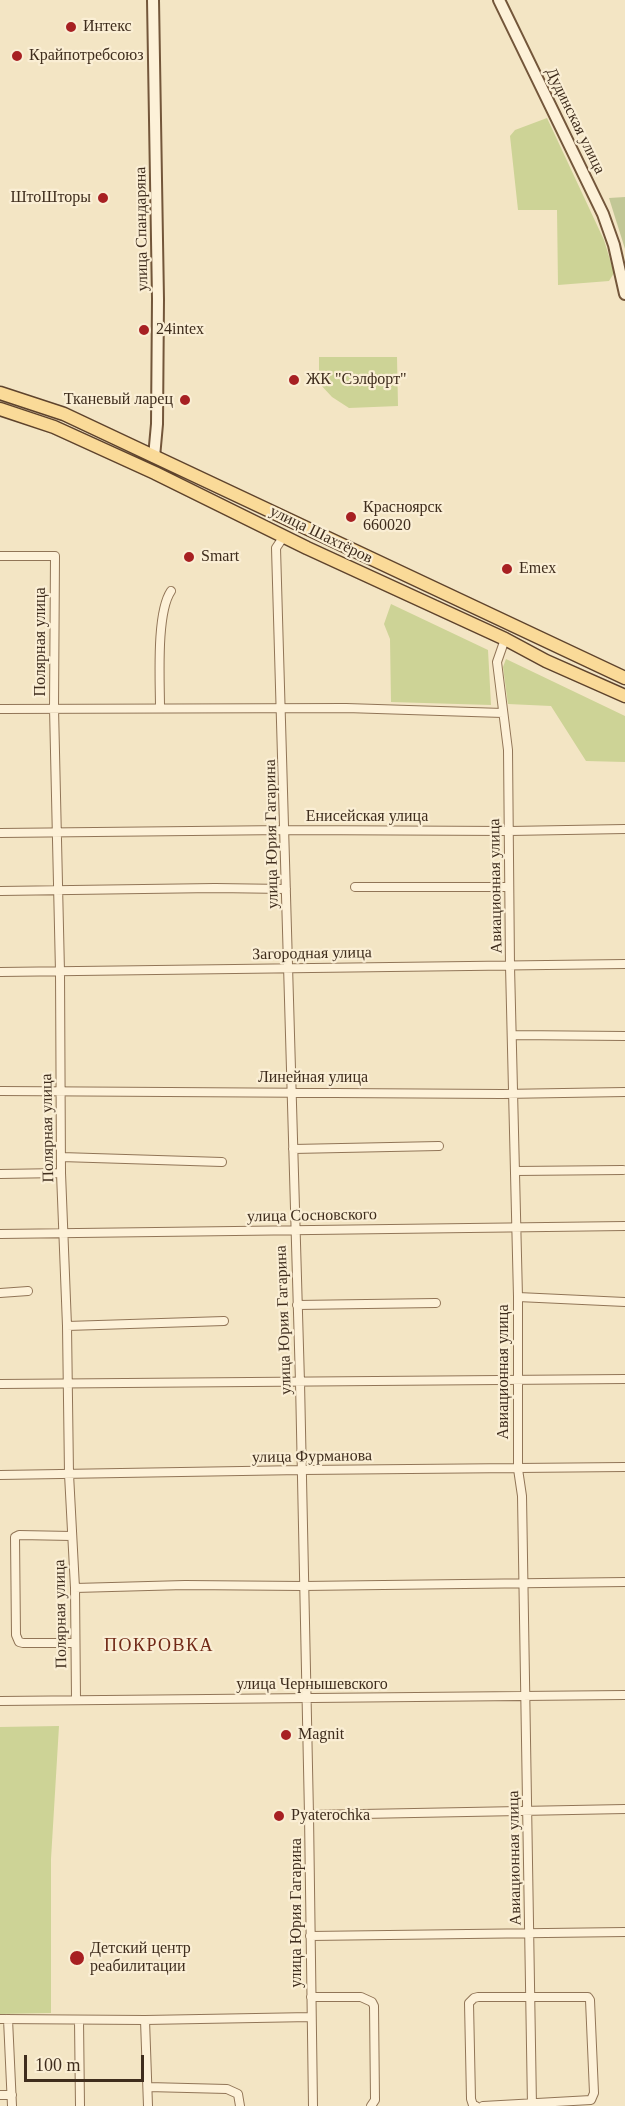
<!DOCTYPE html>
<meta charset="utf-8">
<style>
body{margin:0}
#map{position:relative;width:625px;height:2106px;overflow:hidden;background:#f3e5c4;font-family:Georgia,serif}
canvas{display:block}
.scale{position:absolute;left:24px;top:2055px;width:120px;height:27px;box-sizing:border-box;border:3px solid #3f2d1d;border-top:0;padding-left:8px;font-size:18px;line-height:21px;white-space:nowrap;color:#3f2d1d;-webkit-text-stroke:4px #faeed4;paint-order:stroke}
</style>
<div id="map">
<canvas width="625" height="2106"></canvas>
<div class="scale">100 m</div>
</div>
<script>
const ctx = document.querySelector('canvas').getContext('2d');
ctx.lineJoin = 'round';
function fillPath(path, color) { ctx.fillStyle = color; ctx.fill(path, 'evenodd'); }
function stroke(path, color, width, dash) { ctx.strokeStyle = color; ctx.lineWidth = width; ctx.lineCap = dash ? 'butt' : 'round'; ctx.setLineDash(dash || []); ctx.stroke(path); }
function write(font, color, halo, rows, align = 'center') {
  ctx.font = font + ' Georgia,serif'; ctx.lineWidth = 4.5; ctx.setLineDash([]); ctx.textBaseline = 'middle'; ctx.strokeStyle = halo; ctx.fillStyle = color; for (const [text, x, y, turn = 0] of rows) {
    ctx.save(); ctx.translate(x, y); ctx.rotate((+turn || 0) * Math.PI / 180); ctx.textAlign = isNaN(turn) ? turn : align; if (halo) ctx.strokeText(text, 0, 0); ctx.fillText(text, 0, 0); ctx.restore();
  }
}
const green = new Path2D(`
 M547,118L604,240L614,273L609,281L558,285L557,210H518L510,136L515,130Z
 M319,357H397L398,406L349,408L332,397L319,383Z
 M391,604L488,650L491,705L391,702L390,639L384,624Z
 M506,659L625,716V762L586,761L551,706L508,704L503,667Z
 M59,1726L51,1859V2013L0,2014V1727Z`);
const cemetery = new Path2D(`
 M625,197V249L609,198Z`);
const street = new Path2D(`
 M284,536L276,548L300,1382L309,1815L313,2106
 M0,556H55L54,708L60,972L61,1173L67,1326L69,1474L75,1588L76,1700
 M505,639L497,662L508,750L510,966L518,1297V1469L522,1496L532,2106
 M160,708C160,680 156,613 171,591
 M0,709L346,708L503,713
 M0,833L286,830L509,831L625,829
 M355,887H509
 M0,891L215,888L286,889
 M0,972L625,964
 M513,1035L625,1036
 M0,1091L502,1094L625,1092
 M293,1149L439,1146
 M61,1157L222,1162
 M515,1171L623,1170
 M0,1174L61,1173
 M0,1234L625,1226
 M0,1293L28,1291
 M518,1297L625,1302
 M297,1305L436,1303
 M67,1326L224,1321
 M0,1384L625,1379
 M0,1475L302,1470L625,1467
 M72,1536L19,1535L15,1537L16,1635L19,1642L23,1643H75
 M75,1588L185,1585L303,1586L625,1582
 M0,1701L625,1695
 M309,1815L625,1809
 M310,1936L625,1932
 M311,1997H361L372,2002L374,2006L375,2100L371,2106
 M0,2019L145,2020L311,2017
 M8,2019L12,2106
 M79,2020L80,2106
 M145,2020L148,2106
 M148,2087L227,2089L238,2094L240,2106
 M0,2095H12
 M476,2106L473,2105L471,2099L469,2003L474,1998L478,1997H588L590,2000L594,2093L591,2100L483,2106`);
const secondary = new Path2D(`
 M153,0L158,299L157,424L154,457
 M499,0L603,214L614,245L625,294`);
const primary = new Path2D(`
 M0,393L64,414L625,678
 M0,409L54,427L155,473L307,548L505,639L546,661L625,696`);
const markers = [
 [71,27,6,"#a72022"],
 [17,56,6,"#a72022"],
 [103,198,6,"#a72022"],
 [144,330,6,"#a72022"],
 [294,380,6,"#a72022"],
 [185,400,6,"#a72022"],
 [351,517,6,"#a72022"],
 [189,557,6,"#a72022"],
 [507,569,6,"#a72022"],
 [286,1735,6,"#a72022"],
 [279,1816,6,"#a72022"],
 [77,1958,8,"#a72022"]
];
const poiNames = [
 ["Интекс",83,27],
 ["Крайпотребсоюз",29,56],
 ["ШтоШторы",91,198,"right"],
 ["24intex",156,330],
 ["ЖК \"Сэлфорт\"",306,380],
 ["Тканевый ларец",173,400,"right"],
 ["Красноярск",363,508],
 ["660020",363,526],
 ["Smart",201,557],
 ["Emex",519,569],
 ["Magnit",298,1735],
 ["Pyaterochka",291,1816],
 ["Детский центр",90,1949],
 ["реабилитации",90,1967]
];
const streetNames = [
 ["Дудинская улица",575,121,64],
 ["улица Спандаряна",142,229,-91],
 ["улица Шахтёров",321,535,26],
 ["Полярная улица",41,642,-90],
 ["Енисейская улица",367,817],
 ["улица Юрия Гагарина",272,834,-91],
 ["Авиационная улица",496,886,-91],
 ["Загородная улица",312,954,-1],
 ["Линейная улица",313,1078],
 ["Полярная улица",48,1128,-91],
 ["улица Сосновского",312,1216,-1],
 ["улица Юрия Гагарина",284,1320,-92],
 ["Авиационная улица",504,1372,-90],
 ["улица Фурманова",312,1457,-1],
 ["Полярная улица",61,1614,-91],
 ["улица Чернышевского",312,1685],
 ["Авиационная улица",515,1858,-91],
 ["улица Юрия Гагарина",297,1913,-90]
];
const neighbourhoodNames = [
 ["ПОКРОВКА",159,1646]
];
fillPath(green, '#cdd396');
fillPath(cemetery, '#c2c796');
stroke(street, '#917557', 10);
stroke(secondary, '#73563a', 14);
stroke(primary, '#5e432c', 15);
stroke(street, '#fdf1d8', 8);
stroke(secondary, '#fdf1d8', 10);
stroke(primary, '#fada98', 12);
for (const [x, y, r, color] of markers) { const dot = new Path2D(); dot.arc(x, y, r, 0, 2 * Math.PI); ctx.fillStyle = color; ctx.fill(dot); stroke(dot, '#faeed4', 2); }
write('16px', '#3f2d1d', '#faeed4', poiNames, 'left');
write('16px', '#3f2d1d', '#faeed4', streetNames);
ctx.letterSpacing = '1.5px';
write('18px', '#712917', '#faeed4', neighbourhoodNames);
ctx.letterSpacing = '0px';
</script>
